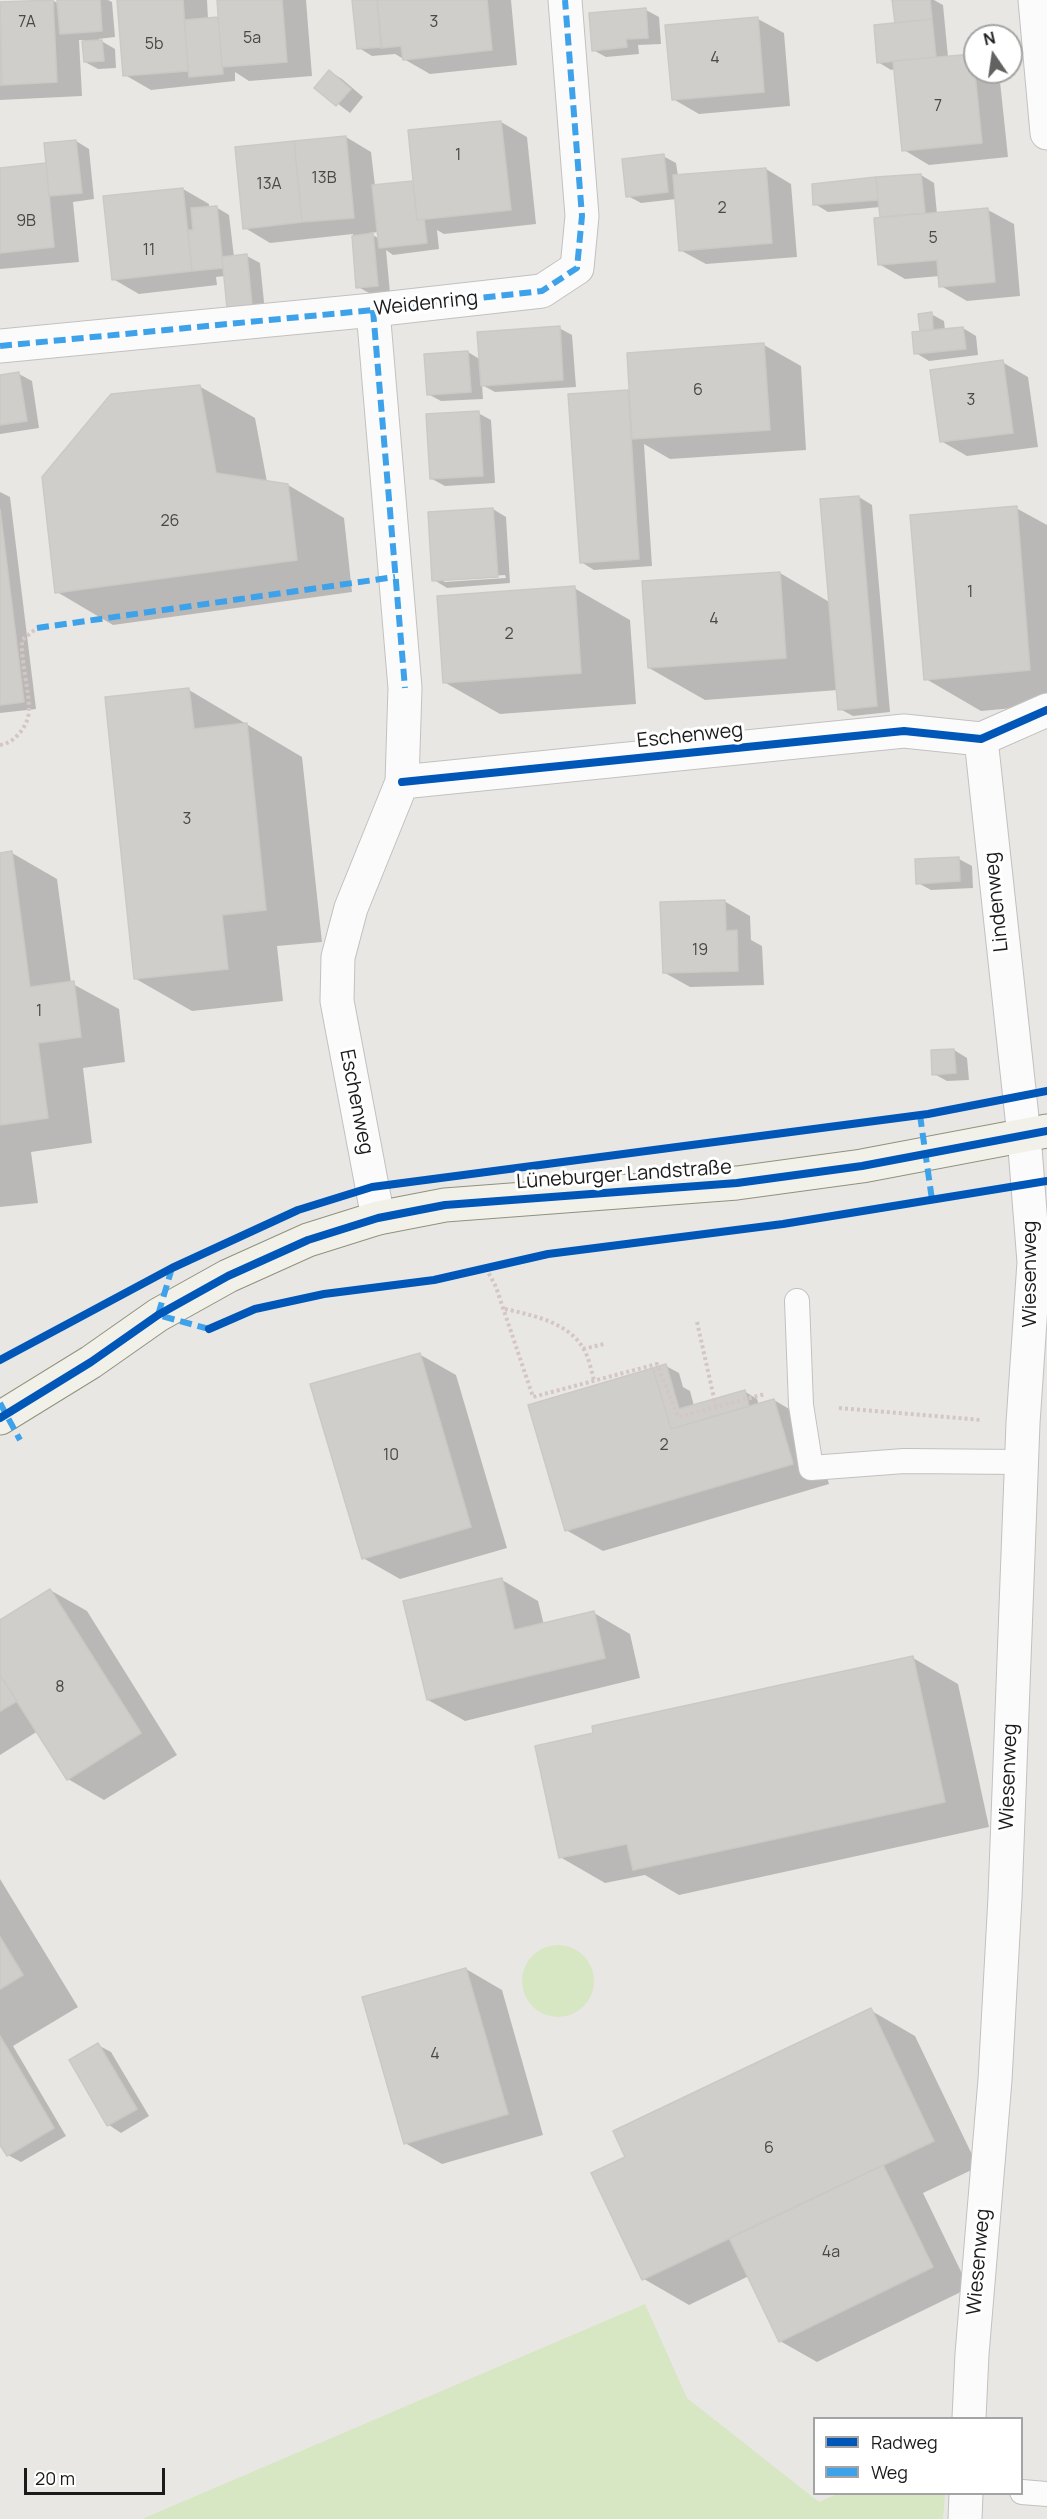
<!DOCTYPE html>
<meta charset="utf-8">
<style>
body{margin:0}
#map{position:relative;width:1047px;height:2519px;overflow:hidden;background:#e9e7e4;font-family:Manrope,sans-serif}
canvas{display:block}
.legend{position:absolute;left:813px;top:2417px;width:210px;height:78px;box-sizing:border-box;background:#fff;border:2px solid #a4a4a4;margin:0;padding:8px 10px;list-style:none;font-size:18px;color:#1b1b1b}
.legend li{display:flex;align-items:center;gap:12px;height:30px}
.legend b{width:30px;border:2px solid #a4a4a4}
.north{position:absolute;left:963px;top:24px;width:60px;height:60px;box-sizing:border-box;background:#fff;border:2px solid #a4a4a4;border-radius:50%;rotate:347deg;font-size:16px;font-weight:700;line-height:24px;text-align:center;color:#1b1b1b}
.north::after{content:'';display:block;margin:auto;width:21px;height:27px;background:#636261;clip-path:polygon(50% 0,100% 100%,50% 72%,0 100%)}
.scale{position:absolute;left:24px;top:2468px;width:141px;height:27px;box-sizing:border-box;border:3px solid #1b1b1b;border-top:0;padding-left:8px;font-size:18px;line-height:21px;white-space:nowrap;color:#1b1b1b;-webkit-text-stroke:4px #fff;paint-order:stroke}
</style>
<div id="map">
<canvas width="1047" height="2519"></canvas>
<ul class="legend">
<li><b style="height:8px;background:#0057b8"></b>Radweg</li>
<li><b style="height:8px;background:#3da2ea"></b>Weg</li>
</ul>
<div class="north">N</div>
<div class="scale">20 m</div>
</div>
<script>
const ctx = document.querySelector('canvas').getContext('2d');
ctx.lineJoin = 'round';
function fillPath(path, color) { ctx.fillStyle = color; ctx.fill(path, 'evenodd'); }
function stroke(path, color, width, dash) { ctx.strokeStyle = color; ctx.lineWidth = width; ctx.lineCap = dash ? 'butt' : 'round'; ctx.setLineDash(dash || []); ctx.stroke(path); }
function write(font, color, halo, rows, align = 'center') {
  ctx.font = font + ' Manrope,sans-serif'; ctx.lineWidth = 6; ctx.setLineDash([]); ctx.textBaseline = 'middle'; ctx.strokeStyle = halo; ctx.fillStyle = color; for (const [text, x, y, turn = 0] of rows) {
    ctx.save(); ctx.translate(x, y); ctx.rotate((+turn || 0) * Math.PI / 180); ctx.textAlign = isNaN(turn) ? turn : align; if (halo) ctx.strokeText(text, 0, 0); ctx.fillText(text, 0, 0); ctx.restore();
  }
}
const grass = new Path2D(`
 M522 1981a36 36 0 1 1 72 0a36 36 0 1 1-72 0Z
 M645,2304L687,2398L819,2502L837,2494H945L943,2519H142Z`);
const shadow = new Path2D(`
 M52,0L59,4V0H108L112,2L115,37L98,39L115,49L116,68L98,69L85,62L84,40H79L82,96L0,100V3Z
 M119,0H207L208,19L220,20L219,0H306L312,76L249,81L235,72V81L151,90L125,75Z
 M354,0H511L517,65L430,74L395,54L372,56L359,48Z
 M905,0H934L943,5L948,57L973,55L975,56V72H999L1008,157L929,165L904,150L895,69L891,70L878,62Z
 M646,10L659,17L661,44L638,45L639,54L606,57L593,50Z
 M758,19L784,33L790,106L699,114L673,99Z
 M329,71L342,79L363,97L350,113L316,87Z
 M501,122L527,137L536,224L444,234L437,230L439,249L393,255L386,250L390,293L371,294L358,287L353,234L270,243L245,228L346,137L371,152L375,186L415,183ZM379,232L380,239L369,233Z
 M76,141L89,149L94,199L73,202L79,262L0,269V169L45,165Z
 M663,156L676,163L678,176L766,169L791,184L797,257L706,264L680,250L676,199L641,203L628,196Z
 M921,175L934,183L937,214L988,210L1014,224L1020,296L967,301L941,286L940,276L905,279L879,264L885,218L881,216L880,207L828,212L815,204L813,185Z
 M183,189L209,204V208L216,207L229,215L234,257L247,256L260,263L265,312L242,315L225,276L216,277L217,285L139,294L113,279Z
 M931,314L944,321L945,330L963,328L976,336L978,355L929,361L916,353L921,332L920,315Z
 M559,328L572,335L576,387L495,392L482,385L483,399L441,401L428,394L468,352L481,360Z
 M764,345L801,366L806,450L670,459L644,444L652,566L594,570L581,562L628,392L631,394Z
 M1002,362L1028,377L1038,447L967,456L941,441Z
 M19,374L32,381L39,428L0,434V377Z
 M199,386L255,418L267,482L288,485L344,518L352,592L113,625L57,592Z
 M478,413L491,420L495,483L445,486L432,479Z
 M0,492L10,497L36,709L0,713Z
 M859,497L872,505L890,712L853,716L840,709L838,690L705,700L649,668L780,573L831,603Z
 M1016,508L1047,525V705L981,711L926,679Z
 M493,509L506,517L510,583L447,588L434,580ZM505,575L506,578L444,582V579Z
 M574,588L630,620L636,704L500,714L444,682Z
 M189,690L302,757L322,942L277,946L283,1001L192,1011L136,979Z
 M12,853L57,879L71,983L119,1009L125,1062L83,1068L92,1143L31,1152L38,1203L0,1207V855Z
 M959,859L972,866L973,888L931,890L918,883L917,860Z
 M724,901L750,916L751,940L762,946L764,985L690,987L665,973Z
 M954,1050L967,1058L969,1080L947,1081L934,1074Z
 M419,1354L456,1375L507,1548L400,1579L363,1558Z
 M666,1366L679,1373L683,1387L690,1391L694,1406L744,1391L757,1399L759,1405L774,1400L811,1422L829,1484L603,1551L566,1530Z
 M502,1580L538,1601L544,1625L594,1613L630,1634L640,1678L465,1721L428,1700Z
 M50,1590L87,1611L177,1755L104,1800L68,1779L38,1731L0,1755V1622Z
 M913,1658L958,1684L989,1827L679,1895L645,1875L605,1883L560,1857Z
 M0,1879L78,2007L13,2046L66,2136L21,2162L8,2155L0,2142Z
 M466,1969L502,1990L543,2135L442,2164L405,2143Z
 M870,2010L915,2036L978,2167L923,2193L969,2288L817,2362L780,2341L749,2276L689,2305L644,2279Z
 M98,2045L111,2052L149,2116L121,2133L109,2125L71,2061Z`);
const building = new Path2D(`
 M53,0L57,82L2,85L0,2Z
 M57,0H100L102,31L60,34Z
 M117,0H183L188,71L123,76Z
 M217,0H282L287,62L222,67Z
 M352,0H377L382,47L357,49Z
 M377,0H487L492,50L403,60L401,46L381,48Z
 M892,0H930L932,19L895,23Z
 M646,8L648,38L626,39L627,47L592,51L589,13Z
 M218,17L223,74L189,77L184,20Z
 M758,17L764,92L672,100L665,25Z
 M932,19L936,57L877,63L874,25Z
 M102,40L104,61L84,62L82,41Z
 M0,44L2,85H0Z
 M973,54L982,143L902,151L893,61Z
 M329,70L351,89L336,106L314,88Z
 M501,121L511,210L417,220L408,130Z
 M346,136L354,218L302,222L294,141Z
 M76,140L82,193L49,196L44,143Z
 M294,141L302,222L243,229L235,147Z
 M664,154L668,192L626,197L622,159Z
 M46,163L54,247L0,253V168Z
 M766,168L772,243L679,251L673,175Z
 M921,174L925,213L880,217L876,177Z
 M876,177L878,200L813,205L812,184Z
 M413,181L417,220L424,219L427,243L379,248L372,185Z
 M183,188L192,271L112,280L103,196Z
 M217,206L223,268L192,271L188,230H193L191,208Z
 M988,208L995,282L939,287L937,260L878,265L874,218Z
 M373,233L378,286L356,288L352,236Z
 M247,254L252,305L227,308L222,257Z
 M932,312L933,329L920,331L918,314Z
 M560,326L563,380L481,386L477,332Z
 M963,327L966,349L914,354L912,332Z
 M764,343L770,430L632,439L627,353Z
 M468,351L471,392L427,395L424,354Z
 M1003,360L1013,433L940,442L930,370Z
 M19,372L27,421L0,425V375Z
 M200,385L216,473L288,484L297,560L55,593L42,477L111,394Z
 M628,390L639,559L580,563L568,394Z
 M479,411L483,476L430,479L426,414Z
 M859,496L877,706L838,710L820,499Z
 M1017,506L1030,670L924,680L910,515Z
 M493,508L498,577L432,581L428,512Z
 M0,509L24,702L0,705Z
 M780,572L786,658L648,668L642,581Z
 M575,586L581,673L443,683L437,596Z
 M189,688L194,729L247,723L266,910L222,915L228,969L134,979L105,697Z
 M12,851L30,987L74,981L81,1037L38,1043L48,1118L0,1125V853Z
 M959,857L960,881L916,884L915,859Z
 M725,900L726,931L737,930L738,971L663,973L660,902Z
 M954,1049L956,1073L932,1075L931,1050Z
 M420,1353L471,1527L362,1559L310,1384Z
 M666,1364L679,1409L745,1390L749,1406L671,1429L653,1368Z
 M653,1368L671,1429L774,1399L793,1464L565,1531L528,1405Z
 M502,1578L514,1630L594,1611L605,1658L427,1700L403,1601Z
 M50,1589L141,1733L67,1780L0,1675V1620Z
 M913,1656L945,1802L633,1870L627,1844L559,1858L535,1746L593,1733L592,1726Z
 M0,1675L17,1701L0,1711Z
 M0,1937L23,1975L0,1989Z
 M466,1968L508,2114L404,2144L362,1997Z
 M871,2008L934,2141L642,2280L591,2173L625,2157L613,2131Z
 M0,2036L54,2128L7,2156L0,2145Z
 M98,2043L137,2109L107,2126L69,2060Z
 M883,2165L933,2267L779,2342L729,2238Z`);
const path = new Path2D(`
 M0,745C15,743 28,726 29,711C29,687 21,664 22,640L37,628
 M486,1268L496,1287L533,1397L657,1364L678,1417L765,1394
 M505,1309C531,1315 568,1322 583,1348C589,1357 591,1370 594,1380
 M697,1322L716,1407
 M583,1349L604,1344
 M0,1360L71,1322
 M839,1408L981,1420`);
const lane = new Path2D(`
 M797,1301L801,1405L811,1468L904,1461L1022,1462
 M1022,2492L1047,2494`);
const street = new Path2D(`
 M1035,0L1047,133
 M373,310L405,688L402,782L351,908L338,957L337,1001L378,1218
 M0,346L373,310L542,291L577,268L582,216L565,0
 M981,739L1047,710
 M402,782L904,731L981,739
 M969,2418L972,2354L995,2080L1005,1897L1023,1423L1034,1262L1024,1136L981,739
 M965,2519L966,2494`);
const secondary = new Path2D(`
 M0,1418L91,1362L158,1315L228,1276L308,1240L378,1218L445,1205L737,1183L862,1166L1047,1131`);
const quiet = new Path2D(`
 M373,310L405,688
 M0,346L373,310L542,291L577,268L582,216L565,0
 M37,628L395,577
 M920,1115L932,1200
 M172,1268L158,1315L209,1329L213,1327
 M0,1403L20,1440`);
const cycleway = new Path2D(`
 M402,782L904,731L981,739L1047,710
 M209,1329L255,1309L324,1294L434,1280L548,1254L783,1224L1047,1181
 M0,1360L172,1268L298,1210L372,1187L928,1114L1047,1091
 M0,1418L91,1362L158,1315L228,1276L308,1240L378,1218L445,1205L737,1183L862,1166L1047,1131`);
const numberNames = [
 ["7A",27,23],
 ["3",434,23],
 ["5a",252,39],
 ["5b",154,45],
 ["4",715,59],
 ["7",938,107],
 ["1",458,156],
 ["13B",324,179],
 ["13A",269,185],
 ["2",722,209],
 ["9B",26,222],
 ["5",933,239],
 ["11",149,251],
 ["6",698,391],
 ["3",971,401],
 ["26",170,522],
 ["1",970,593],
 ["4",714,620],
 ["2",509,635],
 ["3",187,820],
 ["19",700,951],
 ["1",39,1012],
 ["2",664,1446],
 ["10",391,1456],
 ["8",60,1688],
 ["4",435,2055],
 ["6",769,2149],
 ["4a",831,2253]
];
const streetNames = [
 ["Weidenring",426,304,-6],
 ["Eschenweg",690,736,-6],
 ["Lindenweg",997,902,-96],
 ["Eschenweg",356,1102,79],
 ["Lüneburger Landstraße",624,1175,-4],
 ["Wiesenweg",1030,1274,-90],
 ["Wiesenweg",1009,1777,-88],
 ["Wiesenweg",979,2262,-85]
];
fillPath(grass, '#d7e6c3');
fillPath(shadow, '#0003');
fillPath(building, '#d0cecb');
stroke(building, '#ccc9c5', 1.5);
stroke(lane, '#c2c1c0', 26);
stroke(street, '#c2c1c0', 35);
stroke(secondary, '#90917d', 35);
stroke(path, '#d4c6c5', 4, [3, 3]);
stroke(lane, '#fcfbfb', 24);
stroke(street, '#fcfbfb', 33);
stroke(secondary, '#f2f1e9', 33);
stroke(quiet, '#3da2ea', 6, [12, 6]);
stroke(cycleway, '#0057b8', 8);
write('16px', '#484847', null, numberNames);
write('20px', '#1b1b1b', '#fff', streetNames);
</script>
